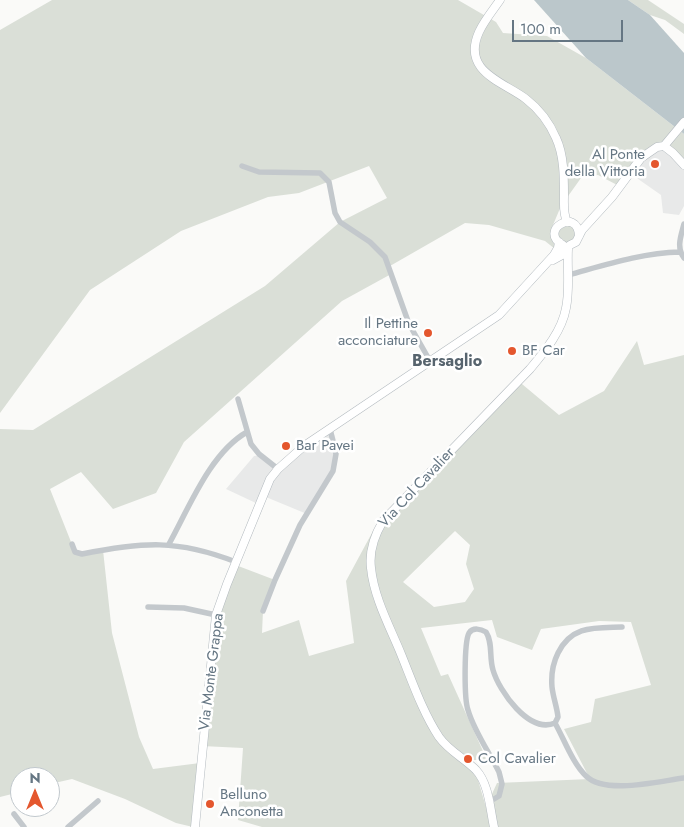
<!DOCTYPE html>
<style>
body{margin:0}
#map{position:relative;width:684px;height:827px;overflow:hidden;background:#fafaf8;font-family:Jost,sans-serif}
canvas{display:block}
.north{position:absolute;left:10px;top:767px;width:50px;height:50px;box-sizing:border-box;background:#fff;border:1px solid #c1c8cd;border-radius:50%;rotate:0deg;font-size:14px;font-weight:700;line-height:20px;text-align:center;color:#657683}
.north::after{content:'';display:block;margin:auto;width:18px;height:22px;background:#e4572e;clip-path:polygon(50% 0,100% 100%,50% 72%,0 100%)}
.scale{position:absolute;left:512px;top:20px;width:111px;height:22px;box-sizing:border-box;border:2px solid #657683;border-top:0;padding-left:6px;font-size:15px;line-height:18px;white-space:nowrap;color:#657683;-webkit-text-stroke:4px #fff;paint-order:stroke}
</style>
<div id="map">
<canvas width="684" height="827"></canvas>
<div class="north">N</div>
<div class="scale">100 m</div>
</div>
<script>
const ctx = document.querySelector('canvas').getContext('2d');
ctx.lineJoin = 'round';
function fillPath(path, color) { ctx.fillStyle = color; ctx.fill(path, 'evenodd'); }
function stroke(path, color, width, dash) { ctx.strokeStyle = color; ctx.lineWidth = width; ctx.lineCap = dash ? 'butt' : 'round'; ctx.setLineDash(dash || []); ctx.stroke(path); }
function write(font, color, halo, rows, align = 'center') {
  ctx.font = font + ' Jost,sans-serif'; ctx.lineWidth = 5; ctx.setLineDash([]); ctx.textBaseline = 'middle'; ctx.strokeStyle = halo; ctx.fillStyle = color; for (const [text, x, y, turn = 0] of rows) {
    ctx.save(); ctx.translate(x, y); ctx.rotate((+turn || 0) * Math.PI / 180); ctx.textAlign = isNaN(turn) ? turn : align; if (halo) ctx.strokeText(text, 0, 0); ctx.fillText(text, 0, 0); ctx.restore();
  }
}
const built = new Path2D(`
 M655,149L666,150L684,167V206L679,215L663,213L661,195L631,174Z
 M331,425L338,446L337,461L307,514L261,495L258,504L226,489L254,456L263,455L278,467Z`);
const green = new Path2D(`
 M52,0H458L496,22L503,33L547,36L586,58L684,134V167L666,150L655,149L621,187L598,175L581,178L561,206L553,225L551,233L555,242V249L545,241L489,225L465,223L390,266L393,273L342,301L184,442L156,493L113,509L81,472L50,489L75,552L103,550L112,633L139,737L153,769L200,763L193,827L176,823L125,799L72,779L50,784V777H20V792L0,797V429L33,430L265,286L340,222L387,198L369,166L299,193L268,197L181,231L90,290L0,413V30Z
 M628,0H648L684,24V34L665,20L650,15Z
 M567,222L579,232L570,245L560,243L556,229Z
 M637,341L644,365L684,355V827H262L238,820L243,748L202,746L210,642L233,564L275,580L263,611L262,633L299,620L309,656L354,643L346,581L373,531L516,379L559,415L604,391ZM455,531L470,545L466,564L474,589L465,602L434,607L403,582ZM492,620L497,637L532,650L541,629L599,621L631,622L651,685L595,699L591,722L564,729L590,779L497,783L486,807L472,760H487L448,674L441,676L421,628Z`);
const water = new Path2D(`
 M534,0H628L650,15L684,53V134L586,58Z`);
const street = new Path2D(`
 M242,166L259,172L320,173L329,182L335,213L340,222L370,242L385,257L409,324L430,361
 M684,224C681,236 676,247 684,258
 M568,275C605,265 641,253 680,252
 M238,399L251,444L259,454L278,469
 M72,544L75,552L82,554C143,542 177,539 236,562
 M169,544C189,508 210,453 247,432
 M148,607L184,608L216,615
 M263,611L275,580L300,525L333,471L336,454L330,429
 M555,723C564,739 573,764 586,776C605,795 660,781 684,778
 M489,802L499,796L502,784L499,772C489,752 474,731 468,710C464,699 464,642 469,633C473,627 481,629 486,632C493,643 489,657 493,670C499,691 529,734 555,723L558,717C557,707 553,697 552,687C551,675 553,663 558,653C572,625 595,628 622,627
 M14,814L24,827
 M68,827L98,801`);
const secondary = new Path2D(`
 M500,0C493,10 484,21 479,32C461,72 504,82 526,99C539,109 550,124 556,138C564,155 564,177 564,195C564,205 563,213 567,222
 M664,146L684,122
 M664,146L673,153L684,165
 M563,245C537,231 578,206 579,236
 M553,260L562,255L570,245L576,242L582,230L612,197L641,158L657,147L664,146
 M195,827L216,615L227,584L270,479L278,469L304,446L499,315L554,255L558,248L559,242
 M494,827C490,809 489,784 476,770C464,758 449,751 439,737C423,713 412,681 401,654C390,627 374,598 371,568C369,552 374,536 383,521L530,369C545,351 562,331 566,308C570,289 567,268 568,249`);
const markers = [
 [655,164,5,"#e4572e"],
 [428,333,5,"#e4572e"],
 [512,351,5,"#e4572e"],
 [286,446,5,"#e4572e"],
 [468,759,5,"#e4572e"],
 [210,804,5,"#e4572e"]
];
const poiNames = [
 ["Al Ponte",645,155,"right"],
 ["della Vittoria",645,172,"right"],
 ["Il Pettine",418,324,"right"],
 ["acconciature",418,341,"right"],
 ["BF Car",522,351],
 ["Bar Pavei",296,446],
 ["Col Cavalier",478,759],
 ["Belluno",220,795],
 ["Anconetta",220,812]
];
const streetNames = [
 ["Via Col Cavalier",417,488,-47],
 ["Via Monte Grappa",212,672,-83]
];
const neighbourhoodNames = [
 ["Bersaglio",447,362]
];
fillPath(built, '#e8e9e9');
fillPath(green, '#dadfd7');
fillPath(water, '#bbc7cb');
stroke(secondary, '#b3babf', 9);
stroke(street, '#c3c8cc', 5.5);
stroke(secondary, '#fff', 8);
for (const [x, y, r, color] of markers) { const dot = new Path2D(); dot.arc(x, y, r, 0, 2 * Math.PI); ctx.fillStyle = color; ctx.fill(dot); stroke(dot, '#fff', 2); }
write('15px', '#657683', '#fff', poiNames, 'left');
write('15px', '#657683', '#fff', streetNames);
write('bold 16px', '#57646e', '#fff', neighbourhoodNames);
</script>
